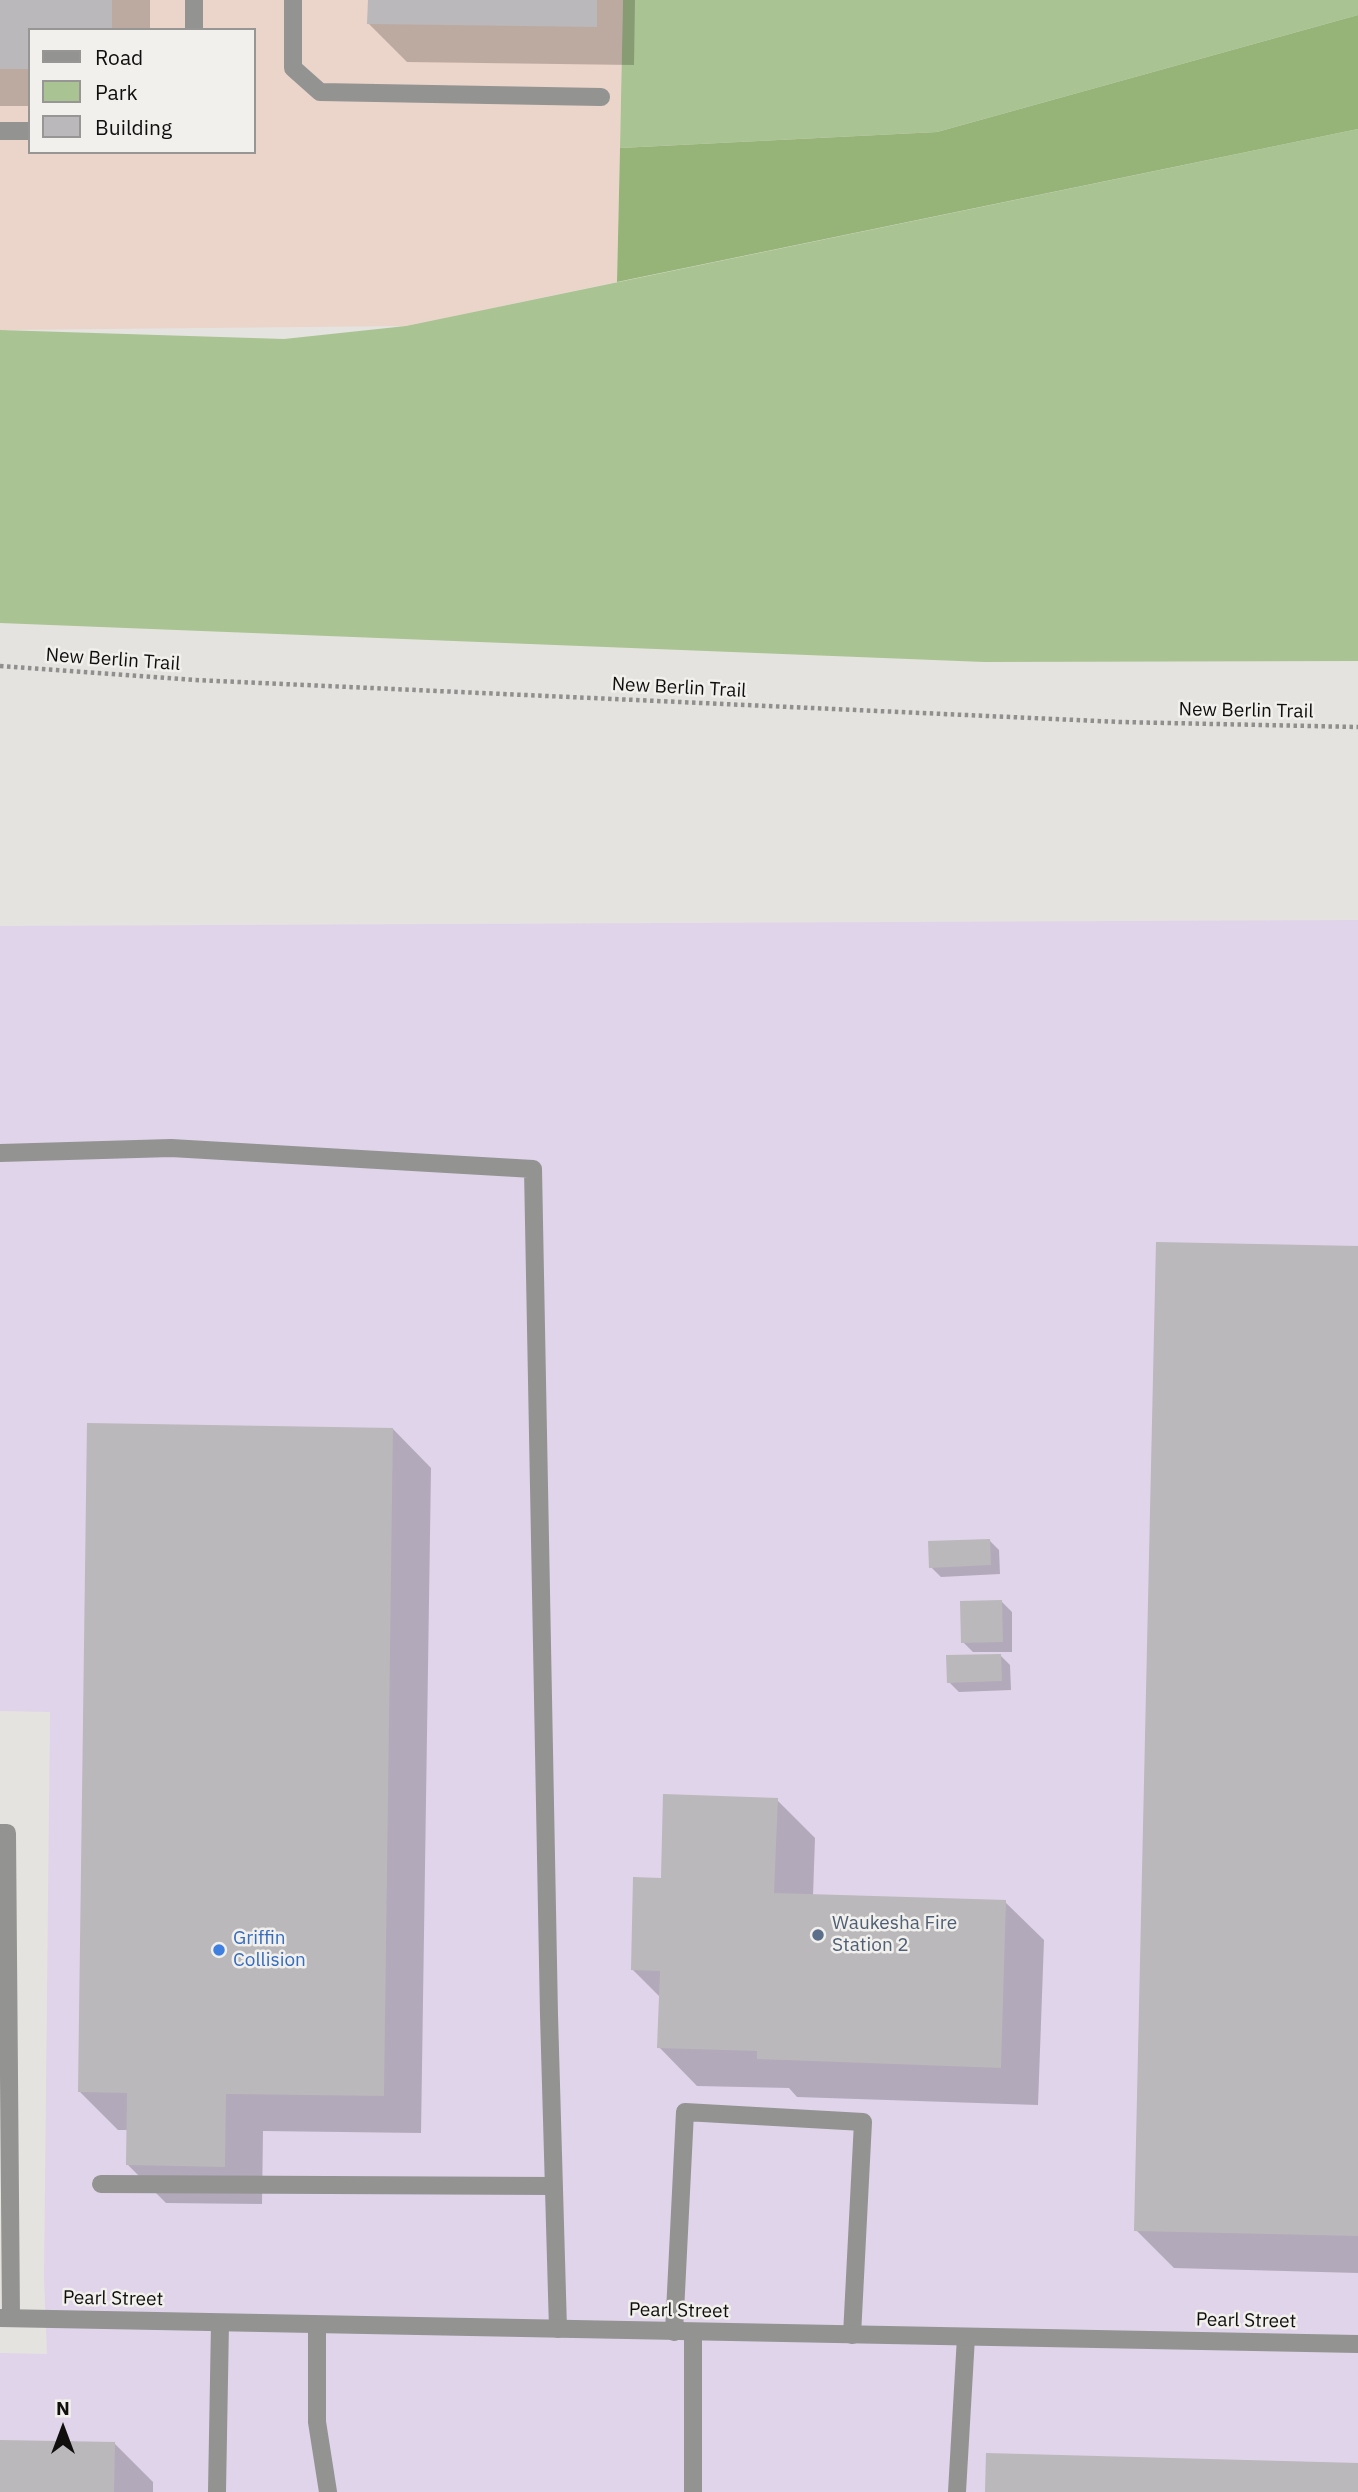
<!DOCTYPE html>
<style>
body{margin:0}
#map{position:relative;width:1358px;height:2492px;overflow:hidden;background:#e5e3e0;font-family:"IBM Plex Sans",sans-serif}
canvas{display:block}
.legend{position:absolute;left:28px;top:28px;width:228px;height:126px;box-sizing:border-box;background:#f2f0ed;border:2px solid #989694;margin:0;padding:9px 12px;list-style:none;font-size:21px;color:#100f0e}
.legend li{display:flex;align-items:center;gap:14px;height:35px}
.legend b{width:35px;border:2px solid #989694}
.north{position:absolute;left:28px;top:2394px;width:70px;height:70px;-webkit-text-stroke:5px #f2f0ed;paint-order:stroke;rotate:0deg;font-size:19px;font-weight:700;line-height:28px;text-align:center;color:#100f0e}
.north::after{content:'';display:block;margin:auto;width:24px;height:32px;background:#100f0e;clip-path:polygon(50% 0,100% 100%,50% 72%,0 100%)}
</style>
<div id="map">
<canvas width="1358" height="2492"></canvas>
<ul class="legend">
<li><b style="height:9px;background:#939392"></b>Road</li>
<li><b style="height:19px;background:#aac392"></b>Park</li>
<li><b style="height:19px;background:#bab8ba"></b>Building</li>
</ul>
<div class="north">N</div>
</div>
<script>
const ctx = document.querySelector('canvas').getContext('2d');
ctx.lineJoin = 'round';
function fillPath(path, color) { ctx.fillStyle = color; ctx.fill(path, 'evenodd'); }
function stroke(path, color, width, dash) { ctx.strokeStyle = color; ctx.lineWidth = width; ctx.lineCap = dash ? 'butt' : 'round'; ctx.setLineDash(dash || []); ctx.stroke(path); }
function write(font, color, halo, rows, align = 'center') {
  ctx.font = font + ' "IBM Plex Sans",sans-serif'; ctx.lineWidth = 5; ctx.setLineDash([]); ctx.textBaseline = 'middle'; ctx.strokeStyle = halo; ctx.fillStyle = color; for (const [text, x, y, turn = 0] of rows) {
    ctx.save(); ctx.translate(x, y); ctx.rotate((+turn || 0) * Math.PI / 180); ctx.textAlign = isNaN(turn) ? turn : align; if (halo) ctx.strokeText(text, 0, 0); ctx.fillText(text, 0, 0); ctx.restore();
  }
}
const commercial = new Path2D(`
 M0,0H623L617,282L406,326L0,330ZM30,30H254V152H30Z`);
const industrial = new Path2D(`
 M1358,920V2492H0V2353L47,2354L44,2277L50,1712L0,1711V926Z`);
const green = new Path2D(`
 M623,0H1358V15L937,132L620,148Z
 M1358,129V661L984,662L0,623V330L284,339L406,326Z`);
const forest = new Path2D(`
 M1358,15V129L617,282L620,148L937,132Z`);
const shadow = new Path2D(`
 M0,0H150V30H30V106H0Z
 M369,0H635L634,65L407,62L369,24Z
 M1358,1248V2273L1174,2268L1136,2230Z
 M393,1429L431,1468L421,2133L263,2131L262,2204L166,2203L128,2165V2130H118L79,2091Z
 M989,1540L999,1550L1000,1574L941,1577L931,1567Z
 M1002,1602L1012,1612V1652H973L963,1642Z
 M1000,1655L1010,1665L1011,1690L959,1692L949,1682Z
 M777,1800L815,1838L813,1896L1005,1902L1044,1940L1038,2105L797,2097L789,2088L697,2086L659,2047L661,1998L632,1969L662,1880Z
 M0,2442L115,2444L153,2482V2492H0Z`);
const building = new Path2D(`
 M0,0H112V30H30V69H0Z
 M368,0H597V27L367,24Z
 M1156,1242L1358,1246V2236L1134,2231Z
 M87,1423L393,1428L384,2096L226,2094L225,2167L126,2165L127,2093L78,2092Z
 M990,1539L991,1565L929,1568L928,1541Z
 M1002,1600L1003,1642L961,1643L960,1601Z
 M1001,1654L1002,1681L947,1683L946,1655Z
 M663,1794L778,1798L774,1893L1006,1900L1001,2068L757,2059V2051L657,2048L660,1971L631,1970L633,1877L661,1878Z
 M0,2440L115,2442L114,2492H0Z
 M986,2453L1358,2463V2492H985Z`);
const path = new Path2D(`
 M0,666L195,680L1120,722L1358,727`);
const lane = new Path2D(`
 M194,0V30
 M293,0V68L320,92L601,97
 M0,131H30
 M0,1153L171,1148L533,1169L549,2015L558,2329
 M0,1833H7L11,2318
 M101,2184L554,2186
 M317,2325V2422L328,2492
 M674,2332L685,2112L863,2122L852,2335
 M693,2332V2492
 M217,2492L220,2323
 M957,2492L966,2337`);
const street = new Path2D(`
 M0,2318L1358,2344`);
const markers = [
 [818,1935,7,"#5c6f8a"],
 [219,1950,7,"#3f7fe0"]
];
const streetNames = [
 ["New Berlin Trail",113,660,4],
 ["New Berlin Trail",679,688,3],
 ["New Berlin Trail",1246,711,1],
 ["Pearl Street",113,2299,1],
 ["Pearl Street",679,2311,1],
 ["Pearl Street",1246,2321,1]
];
const serviceNames = [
 ["Waukesha Fire",832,1924],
 ["Station 2",832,1946]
];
const shopNames = [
 ["Griffin",233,1939],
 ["Collision",233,1961]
];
fillPath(commercial, '#ebd4c9');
fillPath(industrial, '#dfd4e9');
fillPath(green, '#aac392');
fillPath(forest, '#96b478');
fillPath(shadow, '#0003');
fillPath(building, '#bab8ba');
stroke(path, '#918f8d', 4.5, [3.5, 3.5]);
stroke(lane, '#939392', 18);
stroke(street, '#939392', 18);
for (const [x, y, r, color] of markers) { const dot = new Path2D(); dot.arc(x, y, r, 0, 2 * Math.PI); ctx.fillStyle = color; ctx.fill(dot); stroke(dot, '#f2f0ed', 2.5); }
write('19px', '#100f0e', '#f2f0ed', streetNames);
write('19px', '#4e5e75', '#f2f0ed', serviceNames, 'left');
write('19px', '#366cbe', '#f2f0ed', shopNames, 'left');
</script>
